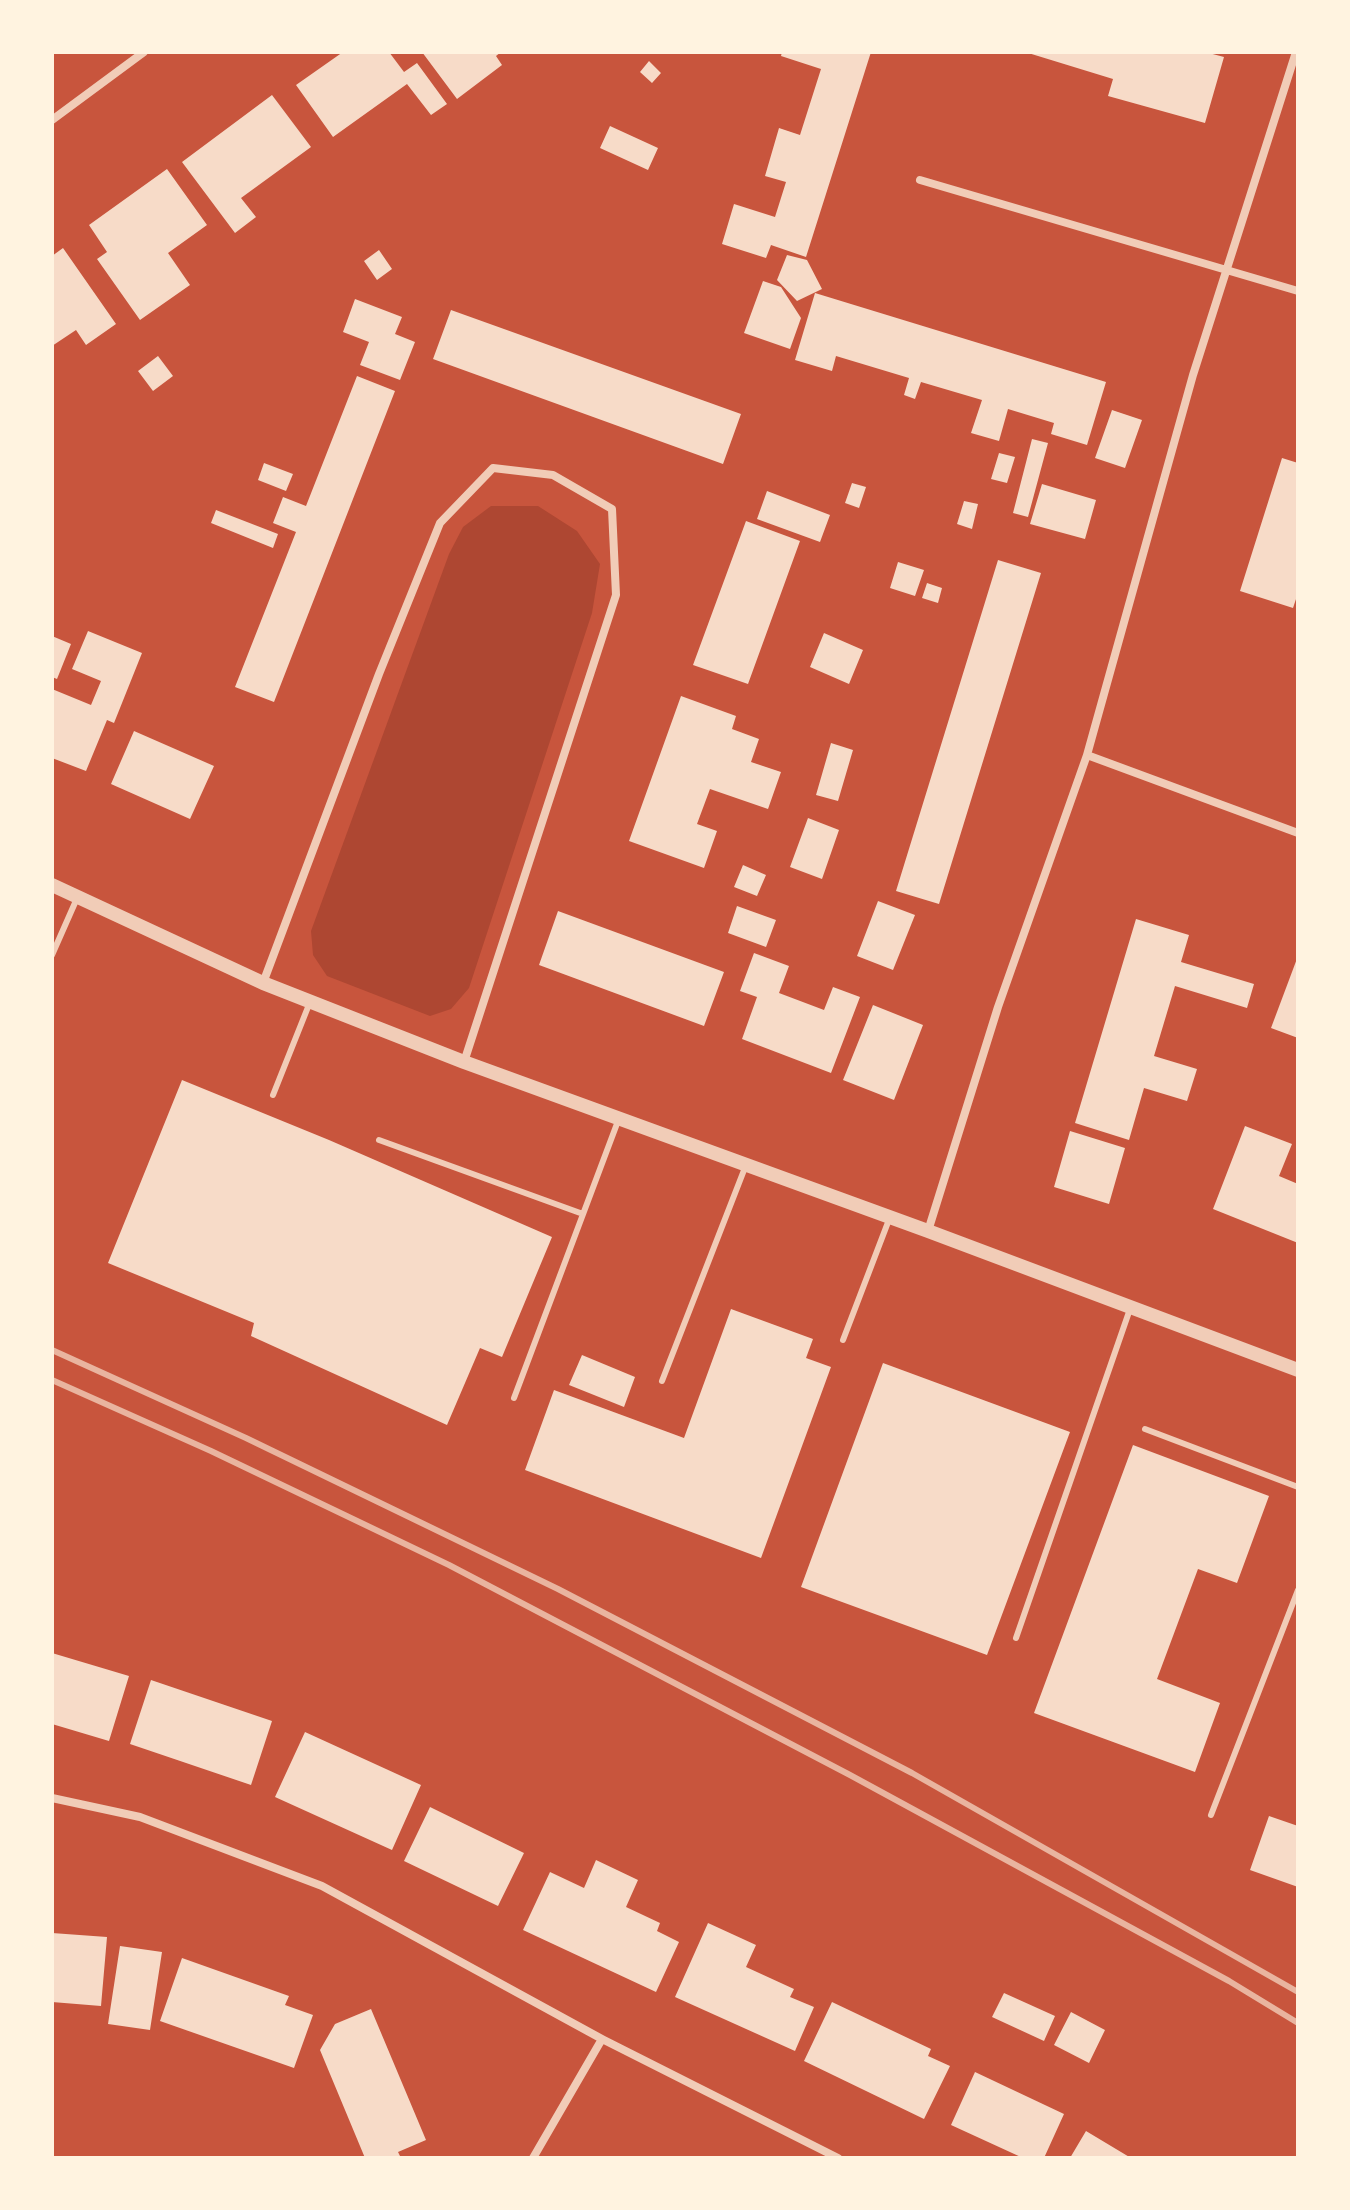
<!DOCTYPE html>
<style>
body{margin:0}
#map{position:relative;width:1350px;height:2210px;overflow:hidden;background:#c8553d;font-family:"Libre Baskerville",serif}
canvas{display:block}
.frame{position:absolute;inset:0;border:54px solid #fff3e0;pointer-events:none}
</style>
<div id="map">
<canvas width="1350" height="2210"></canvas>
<div class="frame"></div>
</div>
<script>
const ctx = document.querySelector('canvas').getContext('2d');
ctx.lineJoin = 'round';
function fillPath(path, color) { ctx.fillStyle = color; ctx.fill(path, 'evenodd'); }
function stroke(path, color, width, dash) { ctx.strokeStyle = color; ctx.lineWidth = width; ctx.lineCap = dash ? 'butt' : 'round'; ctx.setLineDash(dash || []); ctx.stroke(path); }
const green = new Path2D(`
 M491,506H538L577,531L600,564L592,613L469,988L451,1009L430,1016L327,976L313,955L311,931L449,554L463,527Z`);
const building = new Path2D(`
 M343,52H389L404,72L417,63L447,104L431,115L407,84L333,137L296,85Z
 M422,52H501L496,56L502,65L457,99Z
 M782,52H871L806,257L771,245L766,258L722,244L734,204L775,217L786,182L765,176L779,128L800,135L821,69L781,56Z
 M1025,52H1205L1224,57L1205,123L1108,96L1113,79Z
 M649,61L661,73L652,83L640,72Z
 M272,95L311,147L241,198L256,217L235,233L182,162Z
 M610,126L658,148L648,170L600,148Z
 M167,169L207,225L168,253L190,285L140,320L97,259L107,252L89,225Z
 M63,248L116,324L86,345L76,330L52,346V256Z
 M379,250L392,269L377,280L364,261Z
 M787,255L807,260L822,289L797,301L777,280Z
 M763,281L781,287L801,318L790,349L744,333Z
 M815,293L1106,382L1087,445L1051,434L1054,423L1008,409L999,441L971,433L982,400L921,382L915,399L904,395L909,378L836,356L832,371L795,360Z
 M355,299L402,317L395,334L415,342L400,380L360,365L369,342L343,332Z
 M451,310L741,414L723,464L433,359Z
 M158,356L173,376L153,391L138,371Z
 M357,376L395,391L274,702L235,687L296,532L273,523L283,497L306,506Z
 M1112,410L1142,420L1125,468L1095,458Z
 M1032,439L1048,443L1028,517L1013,513Z
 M999,453L1015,457L1007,483L991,479Z
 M1282,458L1298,463V593L1293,608L1240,591Z
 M264,463L293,474L286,491L258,480Z
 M852,483L866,487L859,508L845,503Z
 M1042,484L1096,500L1085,539L1030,524Z
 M767,491L830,515L820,542L757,519Z
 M964,501L978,504L972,529L957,524Z
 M216,510L278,534L273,548L211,523Z
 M746,521L800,541L748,684L693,665Z
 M998,560L1041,573L939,904L896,891Z
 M898,562L924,570L915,596L890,588Z
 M927,583L942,588L938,603L922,598Z
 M88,631L142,653L114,723L107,720L86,771L52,758V689L91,705L101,681L72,669Z
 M824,633L863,650L849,684L810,667Z
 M52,636L71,644L57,679L52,677Z
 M681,696L736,716L732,729L759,739L751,762L781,772L768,809L710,789L697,824L717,831L704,868L629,841Z
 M134,731L214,766L190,819L111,784Z
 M831,743L853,750L838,801L816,795Z
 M808,818L839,830L822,879L790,867Z
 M743,865L766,875L757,896L734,887Z
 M878,901L915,915L893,970L857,956Z
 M737,906L776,920L766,947L728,933Z
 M558,911L724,972L704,1026L539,965Z
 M1136,919L1189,935L1181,962L1254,984L1247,1008L1175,986L1154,1056L1197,1069L1187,1101L1144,1088L1129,1140L1075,1123Z
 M754,953L789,966L779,993L824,1010L833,987L860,997L831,1073L742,1039L757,997L740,991Z
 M1298,956V1038L1271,1028Z
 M873,1005L923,1025L894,1100L843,1080Z
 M182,1080L329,1140L552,1237L502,1357L480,1348L447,1425L251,1336L254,1323L108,1263Z
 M1245,1126L1292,1144L1279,1176L1298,1184V1243L1213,1209Z
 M1070,1131L1125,1148L1109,1204L1054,1187Z
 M731,1309L813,1339L806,1358L831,1367L761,1558L525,1470L554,1390L684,1438Z
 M582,1355L635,1377L624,1407L569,1385Z
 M883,1363L1070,1432L987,1655L801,1587Z
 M1133,1445L1269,1496L1237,1583L1198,1569L1157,1679L1220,1703L1195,1772L1034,1713Z
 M52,1653L129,1676L109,1741L52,1724Z
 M151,1680L272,1721L251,1785L130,1744Z
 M305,1732L421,1785L392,1850L275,1797Z
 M430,1807L524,1853L498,1906L404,1861Z
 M1269,1816L1298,1826V1887L1250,1870Z
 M596,1860L638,1880L626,1907L660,1923L657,1931L679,1942L656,1992L523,1930L550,1872L584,1888Z
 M708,1923L756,1945L746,1967L794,1989L790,1997L814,2007L795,2051L675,1997Z
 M52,1933L107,1937L101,2006L52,2002Z
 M120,1946L162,1952L150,2030L108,2024Z
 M182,1958L289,1996L285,2005L313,2015L294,2068L160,2021Z
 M1004,1993L1055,2016L1044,2041L992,2017Z
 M832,2002L931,2049L928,2056L950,2066L924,2119L804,2061Z
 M371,2009L426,2140L398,2152L401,2158H365L320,2050L335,2024Z
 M1071,2012L1105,2030L1089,2063L1054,2045Z
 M975,2072L1064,2114L1044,2158H1023L951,2125Z
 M1086,2131L1131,2158H1070Z`);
const service = new Path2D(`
 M52,955L78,896
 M273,1095L310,1002
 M379,1140L583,1214
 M843,1340L890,1217
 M662,1381L746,1165
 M514,1398L618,1121
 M1145,1429L1298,1487
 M1016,1638L1130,1309
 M1211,1815L1298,1590`);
const minor = new Path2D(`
 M52,120L144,52
 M920,180L1298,291
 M1087,755L1298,833
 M263,983L379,674L440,523L493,468L553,475L612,509L616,595L464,1062
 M928,1231L998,1007L1087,755L1193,375L1296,52
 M52,1798L140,1817L322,1886L602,2039L838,2158
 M533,2158L602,2039`);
const tertiary = new Path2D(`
 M52,885L263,983L464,1062L928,1231L1298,1370`);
const rail = new Path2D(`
 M52,1350L246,1438L558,1589L912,1773L1298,1992
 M52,1380L211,1451L449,1565L850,1775L1229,1981L1298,2023`);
fillPath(green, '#ae4732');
fillPath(building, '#f7dbc8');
stroke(service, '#f1ccb7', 6);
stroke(minor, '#f1ccb7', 8);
stroke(tertiary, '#f1ccb7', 14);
stroke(rail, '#e9b49f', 6);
</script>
